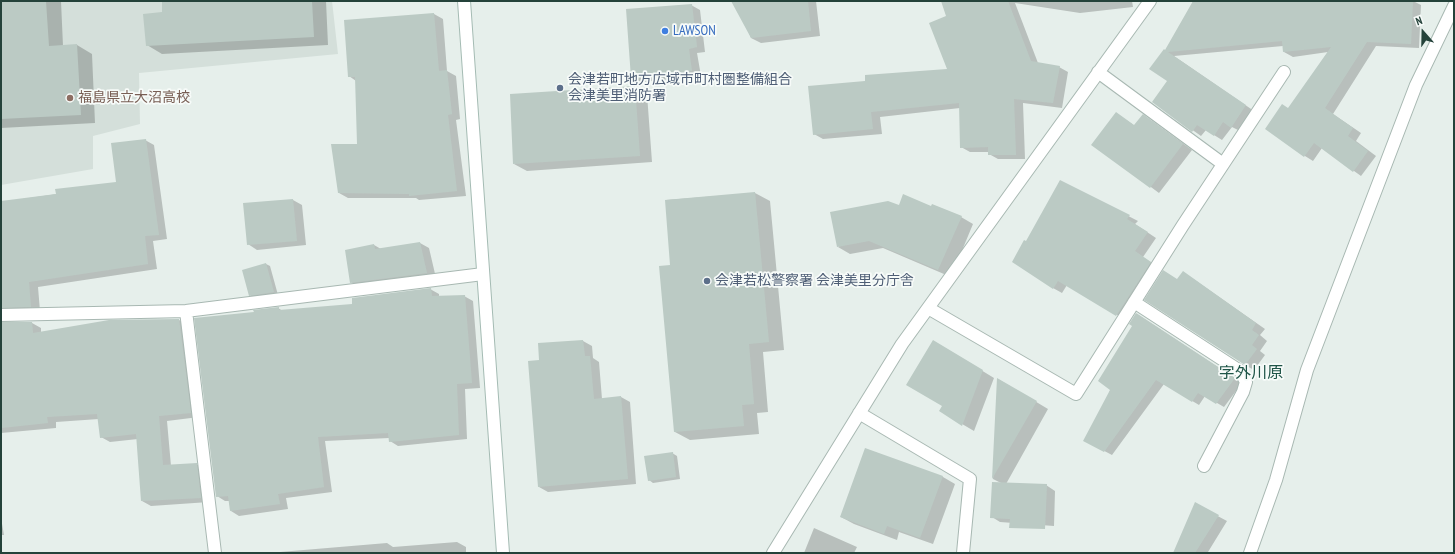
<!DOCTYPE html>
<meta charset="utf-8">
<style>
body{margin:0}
#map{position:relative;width:1455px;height:554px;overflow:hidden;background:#e6efeb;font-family:"PT Sans Narrow",sans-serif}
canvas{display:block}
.frame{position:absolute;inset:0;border:2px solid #24423a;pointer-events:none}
.north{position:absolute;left:1403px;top:12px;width:40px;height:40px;-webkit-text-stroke:3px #f7fbf9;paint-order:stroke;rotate:340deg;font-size:11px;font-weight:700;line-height:16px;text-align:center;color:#24423a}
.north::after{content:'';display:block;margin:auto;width:14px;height:18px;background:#24423a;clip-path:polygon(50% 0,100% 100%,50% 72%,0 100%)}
</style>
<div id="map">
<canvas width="1455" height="554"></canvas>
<div class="frame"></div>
<div class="north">N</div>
</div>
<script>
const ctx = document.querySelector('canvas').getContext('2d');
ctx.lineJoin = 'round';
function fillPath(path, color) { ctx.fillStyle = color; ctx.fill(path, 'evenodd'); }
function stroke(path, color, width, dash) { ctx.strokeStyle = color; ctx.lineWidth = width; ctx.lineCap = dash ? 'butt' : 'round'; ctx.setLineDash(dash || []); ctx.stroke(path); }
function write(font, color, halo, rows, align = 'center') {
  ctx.font = font + ' "PT Sans Narrow","Noto Sans JP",sans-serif'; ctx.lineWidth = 3.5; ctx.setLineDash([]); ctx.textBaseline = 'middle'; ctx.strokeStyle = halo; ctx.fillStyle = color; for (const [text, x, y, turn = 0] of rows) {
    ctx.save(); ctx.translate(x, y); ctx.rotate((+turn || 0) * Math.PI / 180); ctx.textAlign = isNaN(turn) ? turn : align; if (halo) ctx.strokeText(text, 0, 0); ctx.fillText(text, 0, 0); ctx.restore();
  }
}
const built = new Path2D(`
 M1,1H332L338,54L139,73L140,124L93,136V169L1,185Z`);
const shadow = new Path2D(`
 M1,1H61L63,46L77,45L92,54L95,123L1,128Z
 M163,1H326L328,45L162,54L147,45L163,13Z
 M737,1H816L820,36L761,43L751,38Z
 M955,1H1132L1133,7L1080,13L1015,3L1038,63L1059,67L1068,72L1062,108L1023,103L1025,159H998L989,154V152H970L961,147L960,108L880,117L882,134L823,139L814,134L866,81L948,70L947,17Z
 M1207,1H1413L1421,5L1419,48L1376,46L1333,114L1361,133L1356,141L1376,156L1361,176L1322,148L1313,161L1305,156L1289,109L1328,52L1293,57L1284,52L1283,46L1174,56L1254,111L1240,131L1232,127L1222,140L1206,130L1201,136L1153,102L1169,81L1166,51Z
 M691,5L700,10L705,52L697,53L701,76L641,82L632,77Z
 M434,14L443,19L447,71L456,76L460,119L456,120L466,196L419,200L416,198H348L339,193L358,145L356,81L349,76Z
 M634,87L647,94L652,162L527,171L514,164Z
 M1116,113L1135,126L1152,121L1192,150L1159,193L1093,144Z
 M145,140L154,145L167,239L153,241L157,269L38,287L40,311L1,317V202L57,194L117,183Z
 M1060,181L1138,221L1135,224L1156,238L1143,257L1159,268L1126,320L1067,285L1062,293L1053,288L1027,243Z
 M755,193L770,201L784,350L763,352L768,412L757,413L759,434L690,440L675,432L671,266L666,200Z
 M293,200L302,205L306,245L257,250L248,244L244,204Z
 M899,206L961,217L973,224L951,277L883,248L850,254L838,247Z
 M420,243L429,248L436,278L360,288L351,282L374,245L381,249Z
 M266,264L270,266L278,295L254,298L250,295Z
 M1192,278L1265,329L1260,335L1267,341L1260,351L1265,355L1254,370L1245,365L1178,280Z
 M430,289L439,294V297L464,296L473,301L480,388L465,389L467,439L398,446L390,441L389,438L325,441L332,492L286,498L288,509L239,516L231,511L229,501H225L217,496L255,313L278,308L283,311L354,305Z
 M1137,314L1242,383L1224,407L1205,396L1199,405L1164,384L1112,455L1091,444Z
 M179,320L188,325L199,417L167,421L171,466L196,464L205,469L209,502L151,506L142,501L138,439L110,442L101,437L99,419L56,422V428L1,433V323H32L41,328V333L110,321Z
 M583,341L592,346L593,358L599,362L602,399L621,397L630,402L636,484L548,492L539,487L540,361Z
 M945,348L994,378L974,431L940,411L943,406Z
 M998,379L1048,409L1006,484L1046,485L1055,491L1054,526L1000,522L992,517L1001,483L993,479Z
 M866,449L943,477L955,484L933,544L899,532L897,540L854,524L841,517Z
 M672,453L677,456L680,479L653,483L649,480Z
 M1195,504L1227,521L1208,552L1211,553H1174Z
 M1,518L4,535H1Z
 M814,528L857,547L854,553H804Z
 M457,542L466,547V553H268L387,543L393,547Z`);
const building = new Path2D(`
 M1,1H46L49,46L77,44L81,115L1,119Z
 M162,1H312L314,37L146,46L143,14L162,12Z
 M731,1H808L811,31L751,38Z
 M941,1H1008L1031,61L1060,66L1053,103L1014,99L1016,155H988V147L960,148L959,103L871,112L873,129L813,135L808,86L865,81V75L947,69L929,23L946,16Z
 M1193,1H1413L1411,44L1367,42L1325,108L1353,128L1348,136L1368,151L1353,172L1314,143L1304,157L1265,129L1282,104L1288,108L1331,47L1283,52L1282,41L1168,52L1246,105L1231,128L1223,122L1214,136L1197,125L1192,132L1152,102L1167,81L1149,69L1164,49L1165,50Z
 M692,4L697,47L689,49L692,71L631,78L626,9Z
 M434,13L439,71L447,70L452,114L448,115L457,191L409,196V194L338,193L331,144H357L355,77H348L344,20Z
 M635,86L640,156L513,164L510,94Z
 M1116,112L1134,125L1143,114L1183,144L1150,188L1091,145Z
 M146,139L159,235L145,236L148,264L29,282L31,307L1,308V201L56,194L55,189L116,182L111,143Z
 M1060,180L1130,215L1127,219L1148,232L1135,251L1151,262L1116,316L1058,281L1053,289L1012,262L1024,240L1026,241Z
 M755,192L769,342L749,344L754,404L742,405L744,426L674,432L659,266L670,265L665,200Z
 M903,194L931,206L932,204L962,216L938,270L869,241L837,247L830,212L888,201L899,205Z
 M293,199L297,241L247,245L243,203Z
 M420,242L427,273L350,283L345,250L374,244L375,249Z
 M266,263L274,292L249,296L242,270Z
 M1163,270L1177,279L1183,271L1256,323L1252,330L1259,335L1252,345L1257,349L1245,365L1144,300Z
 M431,288L432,296L465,295L472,383L457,384L459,435L389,442L388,433L318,437L324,487L278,494L280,504L230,511L228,496L216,497L194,318L254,312L253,310L279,307V310L352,304V298Z
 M1136,313L1235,378L1216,404L1198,393L1192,402L1156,380L1104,452L1083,441L1110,390L1098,381L1132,326L1129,324Z
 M179,319L191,413L159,416L163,465L197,463L201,498L141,501L136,434L100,438L97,414L47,417L48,423L1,428V322H32L33,333L109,320Z
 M583,340L585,356H590L594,399L621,396L628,479L538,487L528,361L539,360L538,343Z
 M933,340L983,370L962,426L939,411L942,406L906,385Z
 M997,378L1037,401L992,479Z
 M865,448L943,476L920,538L887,526L884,534L840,517Z
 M673,452L676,477L648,481L644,456Z
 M992,482L1047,484L1045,529L1009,528L1010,519L990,518Z
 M1195,502L1219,515L1195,553H1173Z`);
const street = new Path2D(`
 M1098,72L1223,164
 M1134,302L1240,371L1246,382L1243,392L1204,466
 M928,308L1076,394L1183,225L1284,72
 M186,311L215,553
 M1,315L186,311L483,274
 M859,413L970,479L963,553
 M773,553L902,344L1150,1
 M1250,553L1276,480L1307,370L1416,85L1454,6`);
const secondary = new Path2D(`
 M464,1L503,553`);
const markers = [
 [665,31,4,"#3f7fe0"],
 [560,88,4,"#5c6f8a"],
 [70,98,4,"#8d6e63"],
 [707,281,4,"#5c6f8a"]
];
const shopNames = [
 ["LAWSON",673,31]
];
const serviceNames = [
 ["会津若町地方広域市町村圏整備組合",568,80],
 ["会津美里消防署",568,96],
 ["会津若松警察署 会津美里分庁舎",715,281]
];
const educationNames = [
 ["福島県立大沼高校",78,98]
];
const quarterNames = [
 ["字外川原",1251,373]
];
fillPath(built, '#d4dfda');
fillPath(shadow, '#0003');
fillPath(building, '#bbcac4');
stroke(street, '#a8b8b2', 14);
stroke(secondary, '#a4bbb3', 14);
stroke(street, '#fff', 12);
stroke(secondary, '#fff', 12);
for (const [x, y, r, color] of markers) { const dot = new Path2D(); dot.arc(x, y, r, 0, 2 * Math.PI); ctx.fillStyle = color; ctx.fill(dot); stroke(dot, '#f7fbf9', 1.5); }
write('14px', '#366cbe', '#f7fbf9', shopNames, 'left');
write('14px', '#4e5e75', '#f7fbf9', serviceNames, 'left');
write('14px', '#785e54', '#f7fbf9', educationNames, 'left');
write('16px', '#1f5548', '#f7fbf9', quarterNames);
</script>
